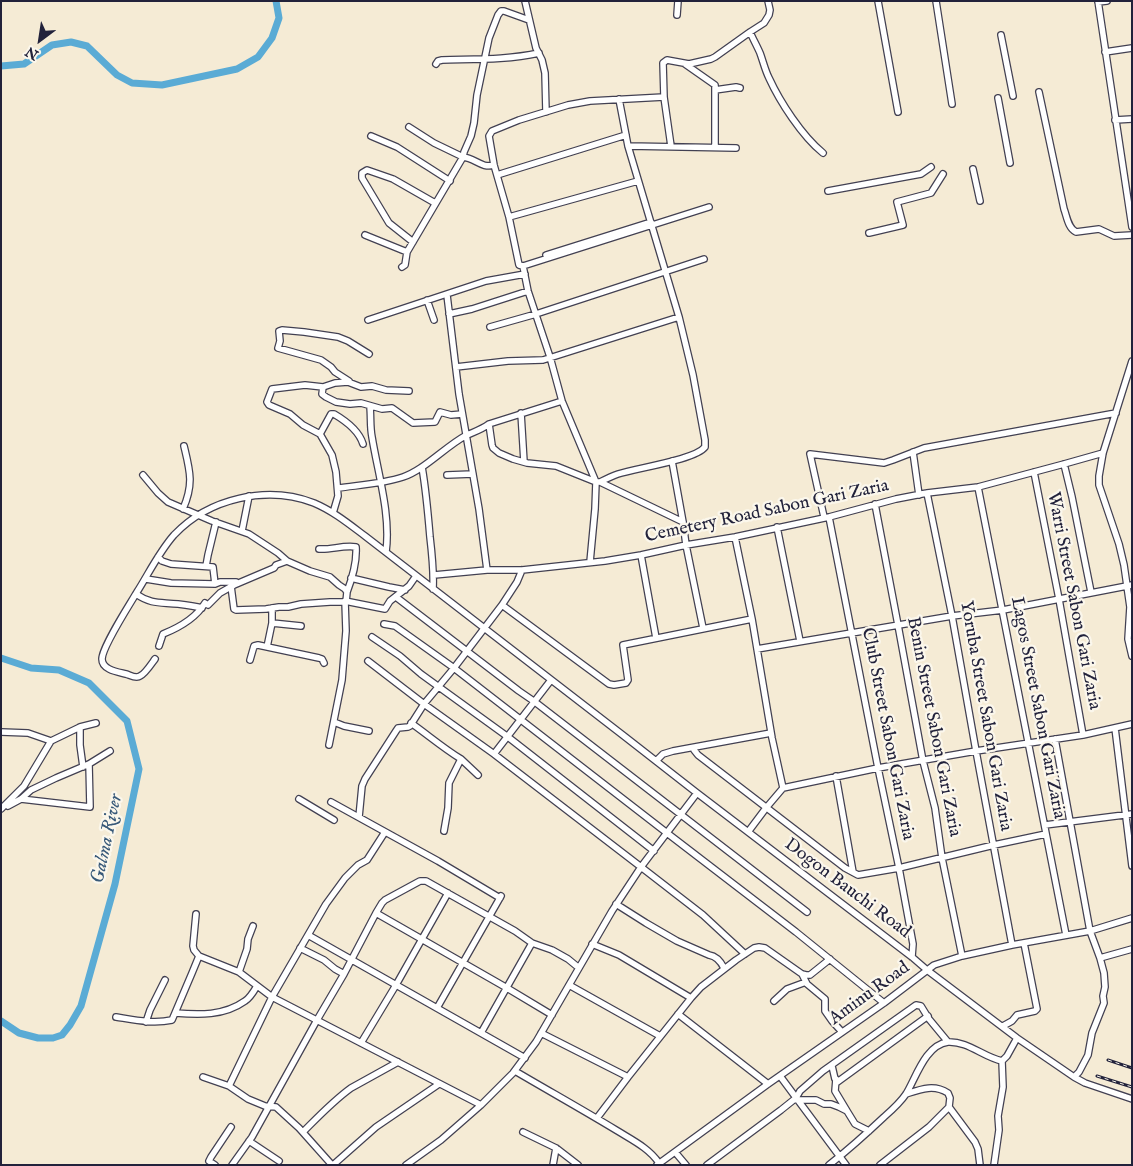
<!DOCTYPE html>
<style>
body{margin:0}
#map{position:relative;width:1133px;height:1166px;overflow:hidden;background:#f5ebd5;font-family:"IM FELL English",serif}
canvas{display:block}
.frame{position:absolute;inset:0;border:2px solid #22223b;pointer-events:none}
.north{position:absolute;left:15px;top:15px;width:50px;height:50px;-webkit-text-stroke:4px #fbf7ec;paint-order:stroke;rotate:211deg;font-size:14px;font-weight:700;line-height:20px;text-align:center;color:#22223b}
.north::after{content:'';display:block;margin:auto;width:18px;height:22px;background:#22223b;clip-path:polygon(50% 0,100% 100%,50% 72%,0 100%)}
</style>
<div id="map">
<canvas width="1133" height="1166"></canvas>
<div class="frame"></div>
<div class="north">N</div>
</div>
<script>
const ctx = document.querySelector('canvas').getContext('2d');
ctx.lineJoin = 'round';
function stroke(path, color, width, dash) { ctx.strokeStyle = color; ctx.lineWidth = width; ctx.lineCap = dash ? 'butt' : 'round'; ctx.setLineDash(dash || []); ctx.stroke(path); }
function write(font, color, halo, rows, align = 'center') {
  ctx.font = font + ' "IM FELL English",serif'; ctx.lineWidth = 4.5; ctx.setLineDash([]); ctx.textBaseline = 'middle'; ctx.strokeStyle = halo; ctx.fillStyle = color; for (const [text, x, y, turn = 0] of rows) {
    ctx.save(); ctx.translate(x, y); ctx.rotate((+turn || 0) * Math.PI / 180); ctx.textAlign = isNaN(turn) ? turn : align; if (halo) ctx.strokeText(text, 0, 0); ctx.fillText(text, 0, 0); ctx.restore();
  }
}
const river = new Path2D(`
 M1,66L24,64L52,45L71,42L87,46L117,75L132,83L162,85L237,69L258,57L272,38L279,18L276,1
 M1,658L31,668L59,670L89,683L127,721L139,769L115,884L81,1006L70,1025L62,1035L53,1038H38L19,1033L1,1021`);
const minor = new Path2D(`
 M525,1L536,48L542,60L545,73L546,112
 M878,1L898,112
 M936,1L952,104
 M1098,1L1132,227
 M1098,2L1107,1
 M677,15L678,1
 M750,32C753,39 757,46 760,53C763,61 765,70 769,78C780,102 802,136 823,153
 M1001,35L1013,96
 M1105,52L1132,48
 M436,64L438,61L442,60C475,59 507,60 539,53
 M685,64L715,85V147
 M715,90L736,87L740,88
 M1039,92L1064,209C1067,217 1068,228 1076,232L1099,229L1114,236L1132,235
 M664,97L590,101L568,105L519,120L492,131L489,136L494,165L509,217L519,265L523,266L528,291L550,357L562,401L596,482H600L683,522
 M998,98L1010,163
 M1115,120L1132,119
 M409,127L434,143L463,157C475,158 482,169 494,165
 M371,136L397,147L450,181
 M628,146L736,148
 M671,146L664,97L663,63L667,60L689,64L711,59L715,57L750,32L764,23L769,15L770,10L768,1
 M973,169L980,201
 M497,175L626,135
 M828,191L921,174L931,167
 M509,217L638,181
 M869,233L903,225L897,202L931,193L943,174
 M365,235L407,252
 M413,242L389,223L362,178V173L367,170L370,171L393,179L435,203
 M546,255L651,222
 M523,266L709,207
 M402,267L405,265L407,252L463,157L464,152L471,136L474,123L477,95L489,38L498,15L501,11H504L529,20
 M447,295L459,394L479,509L487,570
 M427,300L434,320
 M449,314L472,309L528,291
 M368,320L486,281L525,274
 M490,327L536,314L704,259
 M1132,361L1103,453L1099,476V485L1119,544L1124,565L1130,607L1128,639L1132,656
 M456,367L508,361L543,360L679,317
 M349,381L335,372L331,367L321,360L278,348L280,341L279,331L282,330L304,332L338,337L348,341L369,354
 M323,387L322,394L326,397L336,402L350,404L361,403L382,409L392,408L413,423L435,422L440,412L451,415L462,414
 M370,407C371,417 370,427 372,437C378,474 391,515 386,552
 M521,413L524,462
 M489,424L492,445L493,448L499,453L513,459L527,463L556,466L596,482L595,509L590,562
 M320,434L331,414H334C346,421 359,431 363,444
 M913,452L919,495
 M672,461L683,522L686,545L703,628
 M1064,464L1072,497L1091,592
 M422,467C426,490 428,513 430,537C432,554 434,571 433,589
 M1034,472L1059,599L1083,735
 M143,475L158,493L168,502L212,521L249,534L278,553L286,560L287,561L310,571L330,577L339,585L345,589L347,592L346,602
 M447,475L473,474
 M600,482C606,479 612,476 618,474C636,468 695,460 705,447V440L693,375L679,317L628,146L619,99
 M978,487L1066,935
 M338,488C359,485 382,484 403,477C424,470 445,447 465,436C473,432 481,430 489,424L562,401
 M927,493L952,616L976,751L1012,945
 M875,504L898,625L923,761L935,808L942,858L962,956
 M183,509C194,484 190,471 184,446
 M333,513L338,496L336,472L332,455L320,434L303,425L290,414L269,405L267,402L272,389L305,385L323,387L335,383L348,382L361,387L372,386L386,390L409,391
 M824,517L810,454L884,463L893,460L924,448L1116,413
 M829,517L878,768L899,868L913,944L912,957
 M777,527L800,641
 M242,531L249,496
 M735,537L752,619L772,738L783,788
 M319,549C331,550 343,545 356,547C357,562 352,579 347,592
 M641,555L656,638
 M158,557L162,561L171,564L213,567L215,584
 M206,566L208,555L216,522
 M434,575L487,570H522L605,561L641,555L686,545L735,537L829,517L896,499L927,493L978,487L1064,464L1103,453
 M351,578L389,587L405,590
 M146,579L171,583L215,584L220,582H236
 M231,586L234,609L236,610L266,609L279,607H288L301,604L330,602H346
 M136,594C152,605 161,602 178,604C186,605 194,606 202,608
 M396,597L519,691L535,702L807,912
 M502,605L609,684L614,685L626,683L628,680L623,645L752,619
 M272,623L301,626
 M384,624L395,626L454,668L667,833L796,932L884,1003
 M372,637L400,656L421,674L508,737L654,851
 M159,646L163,634C178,628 196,618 205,603L208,605L220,593L234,585L274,568L276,565L287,561
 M267,647L272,623V608
 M757,649L952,616L1003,610L1132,585
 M155,659C152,663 145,674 140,676C136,679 130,675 126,674C118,672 102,670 102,659C102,647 130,604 137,592C149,573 159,552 174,535C209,498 267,485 314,503C333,511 349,524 365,536L624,736L697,793L912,957L927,970L1017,1038L1074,1077L1079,1072L1088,1055L1092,1033L1104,1003L1103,996L1105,987L1104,973L1100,958L1090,931L1055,739
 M250,660L254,646L258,645L319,658L322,659L324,663
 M368,661L424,704L494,754L641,867L703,915L745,954
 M334,722L344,726L369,731
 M411,723C428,735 443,748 461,759L449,783L448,808L444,831
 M80,727V745L83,767
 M1115,728L1132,866
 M1,732L28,733L51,741
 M329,745L342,680L346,631L345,601L385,609L390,601L409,586L416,576
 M694,748V750L698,755L845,868L858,875L899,868L994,845L1046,834
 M494,754L551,680
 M461,759L478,775
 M656,761L663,754L673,751L771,733
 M836,776L853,872
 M21,799L90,807L89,764
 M299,799L334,820
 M331,802L438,861L500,898
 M8,806L21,799L31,790L56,778L89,764L110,751
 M1,809L24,786L51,741L80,727L96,723
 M359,817L362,786L365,779L396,731L398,728L408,727L410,726L424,704L454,668L502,605L517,582L522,570
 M1045,825L1132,814
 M748,832L766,808L783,788L878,768L976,751L1083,735L1132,724
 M616,904L646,923L677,941L709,955C716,956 721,962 724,968
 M376,913L507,988L552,1015
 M196,914L193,946L194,950L199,956L239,972L272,997L481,1105
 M308,935L525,1058
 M592,944L619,955L691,998
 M300,948L324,960L335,969L344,974
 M199,956L192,973L175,1013C199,1015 224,1016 245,1001C250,998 254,991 257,986
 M1100,958L1132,949
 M239,972L247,949L248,939L253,926
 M802,974L807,984L825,999V1011L832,1021L842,1032
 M569,985L660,1036
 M774,1001L787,989L806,982
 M437,1008L501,896
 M678,1014L768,1084
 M116,1017C135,1020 153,1024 172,1020L175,1013
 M146,1022L150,1010L165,980
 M1003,1026L1012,1021L1017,1015L1035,1011L1037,1009L1024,943
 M481,1033L532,943
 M541,1033L628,1077
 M361,1043L396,985L448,893
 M832,1066L835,1079H836L835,1091L847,1111
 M515,1071C549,1091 583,1110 616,1130C632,1140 649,1148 659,1163
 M780,1076L846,1165
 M203,1077L229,1086L248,1099L265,1106L276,1107L299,1128L332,1165
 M1074,1077L1085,1083L1132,1099
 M836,1083L928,1016
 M229,1086L272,997L326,904L345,878L358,865L367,860L385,832
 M797,1100H816L824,1104H831L839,1107L847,1111L855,1124L869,1131
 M949,1107L975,1142L978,1149L980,1165
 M597,1118L628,1077L691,998L701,987L736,960L754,948L759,947L765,948L802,974L806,975H810L830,959
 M303,1132C318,1117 333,1101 351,1088L398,1062
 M523,1132L556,1148L578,1165
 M249,1141L279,1161
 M675,1152L686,1165
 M215,1165L209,1161L211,1157L231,1127
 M232,1165L252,1137L317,1020L344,974L376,913L382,903L385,900L420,881H426L515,931L532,943L552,950L568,959L579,968
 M333,1165L376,1127L439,1084
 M406,1165L441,1140L481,1105L513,1073L536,1042L612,911L641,867L697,793
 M553,1165L556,1148
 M657,1165L768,1084L884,1003L934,965L962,956L1012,945L1090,931L1132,918
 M707,1165L781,1110L796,1098L800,1091L823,1071L916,1005L921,1006L929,1019L948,1042
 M829,1165C848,1150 867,1133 884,1117C892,1110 900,1103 906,1094C916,1078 925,1045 948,1042C968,1041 983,1057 1002,1061L1007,1056L1017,1038
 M880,1165L929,1127L949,1107L950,1098L948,1093C934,1084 921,1089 906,1094
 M994,1165L999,1130L998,1116L1003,1087L1002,1061`);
const rail = new Path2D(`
 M1108,1060L1132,1068
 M1097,1076L1132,1087`);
const streetNames = [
 ["Cemetery Road Sabon Gari Zaria",767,512,-12],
 ["Warri Street Sabon Gari Zaria",1073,601,79],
 ["Lagos Street Sabon Gari Zaria",1037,708,79],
 ["Yoruba Street Sabon Gari Zaria",985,716,80],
 ["Benin Street Sabon Gari Zaria",933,727,79],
 ["Club Street Sabon Gari Zaria",887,734,79],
 ["Dogon Bauchi Road",847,889,37],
 ["Aminu Road",870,994,-36]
];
const waterNames = [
 ["Galma River",108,839,-78]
];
stroke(river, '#5aabd5', 7);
stroke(minor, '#424052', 8);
stroke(minor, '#fff', 5.5);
stroke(rail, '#22223b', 3);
stroke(rail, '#fbf7ec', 1, [4]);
write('18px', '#22223b', '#fbf7ec', streetNames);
write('italic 19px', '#385979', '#fbf7ec', waterNames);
</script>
